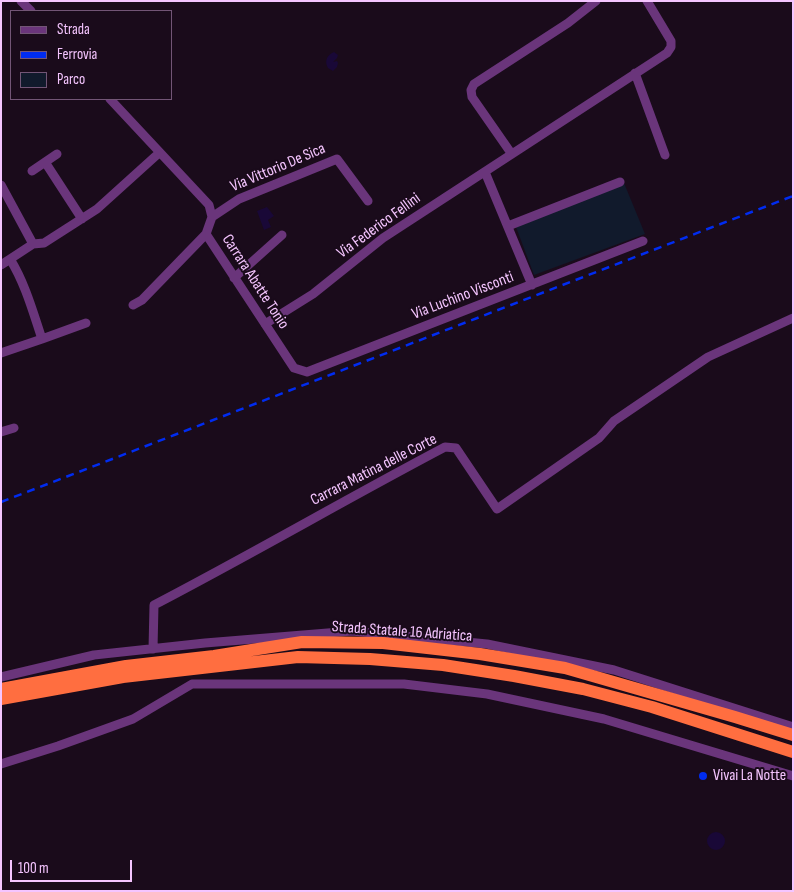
<!DOCTYPE html>
<style>
body{margin:0}
#map{position:relative;width:794px;height:892px;overflow:hidden;background:#1a0b1b;font-family:"Sofia Sans Condensed",sans-serif}
canvas{display:block}
.frame{position:absolute;inset:0;border:2px solid #f5c5ff;pointer-events:none}
.legend{position:absolute;left:10px;top:10px;width:162px;height:90px;box-sizing:border-box;background:#1a0b1b;border:1px solid #725576;margin:0;padding:6px 9px;list-style:none;font-size:15px;color:#f5c5ff}
.legend li{display:flex;align-items:center;gap:10px;height:25px}
.legend b{width:25px;border:1px solid #725576}
.scale{position:absolute;left:10px;top:860px;width:122px;height:22px;box-sizing:border-box;border:2px solid #f5c5ff;border-top:0;padding-left:6px;font-size:15px;line-height:18px;white-space:nowrap;color:#f5c5ff;-webkit-text-stroke:4px #1a0b1b;paint-order:stroke}
</style>
<div id="map">
<canvas width="794" height="892"></canvas>
<div class="frame"></div>
<ul class="legend">
<li><b style="height:6px;background:#6a357b"></b>Strada</li>
<li><b style="height:6px;background:#002cf0"></b>Ferrovia</li>
<li><b style="height:14px;background:#111a2c"></b>Parco</li>
</ul>
<div class="scale">100 m</div>
</div>
<script>
const ctx = document.querySelector('canvas').getContext('2d');
ctx.lineJoin = 'round';
function fillPath(path, color) { ctx.fillStyle = color; ctx.fill(path, 'evenodd'); }
function stroke(path, color, width, dash) { ctx.strokeStyle = color; ctx.lineWidth = width; ctx.lineCap = dash ? 'butt' : 'round'; ctx.setLineDash(dash || []); ctx.stroke(path); }
function write(font, color, halo, rows, align = 'center') {
  ctx.font = font + ' "Sofia Sans Condensed",sans-serif'; ctx.lineWidth = 4; ctx.setLineDash([]); ctx.textBaseline = 'middle'; ctx.strokeStyle = halo; ctx.fillStyle = color; for (const [text, x, y, turn = 0] of rows) {
    ctx.save(); ctx.translate(x, y); ctx.rotate((+turn || 0) * Math.PI / 180); ctx.textAlign = isNaN(turn) ? turn : align; if (halo) ctx.strokeText(text, 0, 0); ctx.fillText(text, 0, 0); ctx.restore();
  }
}
const green = new Path2D(`
 M624,183L645,234L534,275L516,227Z`);
const water = new Path2D(`
 M334,52L338,55L337,58L333,62L337,61L338,63L337,67L333,71L328,68C324,61 327,55 334,52Z
 M267,207L274,216L268,220L271,227L264,230L257,211Z
 M707 841a9 9 0 1 1 18 0a9 9 0 1 1-18 0Z`);
const minor = new Path2D(`
 M21,1L31,11
 M635,73L665,155
 M110,99L209,205L212,217L206,234L294,368L307,372L643,241
 M511,153L472,97L471,90L474,84L568,23L596,1
 M45,162L82,219
 M32,171L57,154
 M485,172L532,285
 M1,185L33,244L44,243L97,209L159,153
 M212,217L239,199L337,159L368,201
 M508,226L620,182
 M10,259C25,283 33,312 42,339L86,323
 M1,265L33,244
 M234,278L282,235
 M133,305L142,300L206,234
 M265,324L313,294L383,238L667,53L671,47V41L647,1
 M1,353L42,339
 M1,432L14,428
 M153,649L154,605C252,554 348,498 445,447L456,448L497,509L599,438L614,421L708,357L793,318
 M1,677L94,655L205,643L352,631L487,644L614,670L793,727
 M1,764L58,746L133,719L192,684H404L487,694L604,719L793,776`);
const highway = new Path2D(`
 M1,689L126,666L214,656L302,642L383,643L480,654L565,668L735,717L793,735
 M1,699L123,677L298,657L370,659L443,665L514,676L583,689L652,707L793,752`);
const rail = new Path2D(`
 M1,502L793,196`);
const markers = [
 [703,776,5,"#002cf0"]
];
const streetNames = [
 ["Via Vittorio De Sica",278,168,-23],
 ["Via Federico Fellini",379,226,-36],
 ["Carrara Abatte Tonio",255,282,57],
 ["Via Luchino Visconti",463,296,-21],
 ["Carrara Matina delle Corte",374,470,-27],
 ["Strada Statale 16 Adriatica",402,632,4]
];
const poiNames = [
 ["Vivai La Notte",713,776]
];
fillPath(green, '#111a2c');
fillPath(water, '#190837');
stroke(minor, '#6a357b', 9);
stroke(highway, '#ff6e40', 12);
stroke(rail, '#002cf0', 2.5, [8, 6]);
for (const [x, y, r, color] of markers) { const dot = new Path2D(); dot.arc(x, y, r, 0, 2 * Math.PI); ctx.fillStyle = color; ctx.fill(dot); stroke(dot, '#1a0b1b', 2); }
write('16px', '#f5c5ff', '#1a0b1b', streetNames);
write('16px', '#f5c5ff', '#1a0b1b', poiNames, 'left');
</script>
